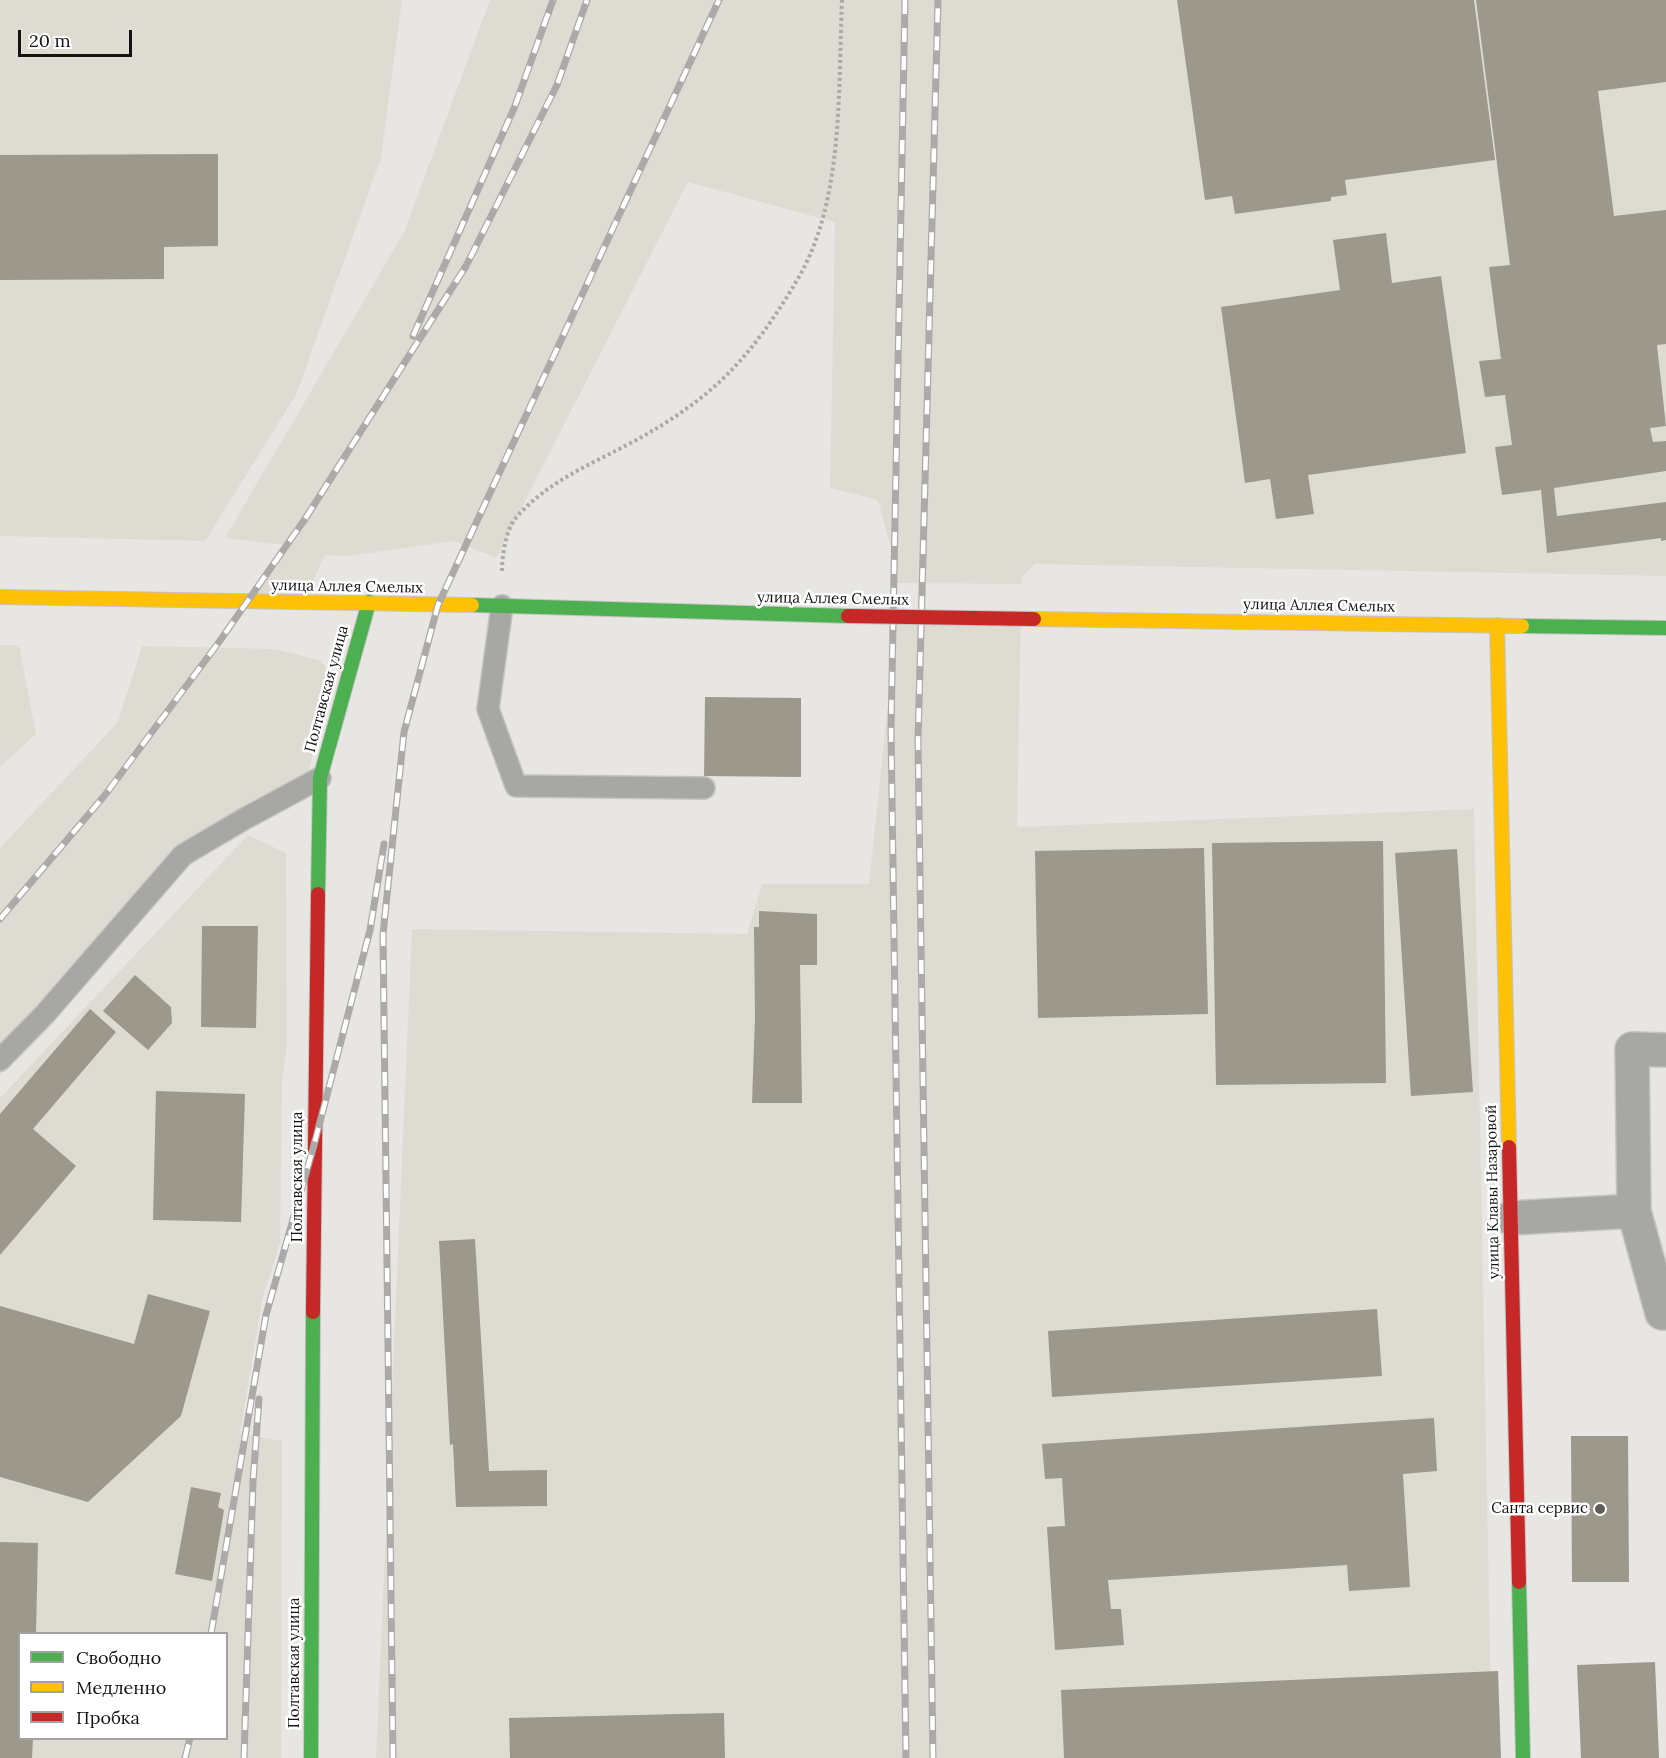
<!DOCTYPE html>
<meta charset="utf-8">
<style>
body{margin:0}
#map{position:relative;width:1666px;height:1758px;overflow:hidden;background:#e8e6e3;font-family:Lora,serif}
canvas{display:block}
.legend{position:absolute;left:18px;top:1632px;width:210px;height:108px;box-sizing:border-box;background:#fff;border:2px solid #a1a1a0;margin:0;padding:8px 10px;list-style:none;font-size:18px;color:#141311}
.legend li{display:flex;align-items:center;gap:12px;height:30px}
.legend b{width:30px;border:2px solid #a1a1a0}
.scale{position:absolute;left:18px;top:30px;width:114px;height:27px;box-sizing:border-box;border:3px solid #141311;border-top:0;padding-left:8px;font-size:18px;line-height:21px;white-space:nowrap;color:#141311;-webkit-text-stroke:4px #fff;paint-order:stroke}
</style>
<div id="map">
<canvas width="1666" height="1758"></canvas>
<ul class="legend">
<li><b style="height:8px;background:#4caf50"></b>Свободно</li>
<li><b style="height:8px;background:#ffc107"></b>Медленно</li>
<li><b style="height:8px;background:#c62828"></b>Пробка</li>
</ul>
<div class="scale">20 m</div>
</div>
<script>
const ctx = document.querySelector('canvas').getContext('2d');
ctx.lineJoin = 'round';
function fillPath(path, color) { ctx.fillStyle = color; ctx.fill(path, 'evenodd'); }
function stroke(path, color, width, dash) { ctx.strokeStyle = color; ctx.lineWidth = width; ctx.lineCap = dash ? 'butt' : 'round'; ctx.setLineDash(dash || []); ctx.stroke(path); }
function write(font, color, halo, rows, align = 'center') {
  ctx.font = font + ' Lora,serif'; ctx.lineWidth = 5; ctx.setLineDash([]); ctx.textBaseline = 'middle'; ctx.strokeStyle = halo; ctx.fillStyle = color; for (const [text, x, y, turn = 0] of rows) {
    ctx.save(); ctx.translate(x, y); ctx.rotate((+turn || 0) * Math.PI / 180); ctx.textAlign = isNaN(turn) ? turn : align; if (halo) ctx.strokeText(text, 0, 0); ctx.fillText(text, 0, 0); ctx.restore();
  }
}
const built = new Path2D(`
 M0,0H402L381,158L296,395L205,541L0,536Z
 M490,0H1666V576L1035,564L1021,577L1022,584L894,583L895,563L878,500L830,488L835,222L688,182L496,558L454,541L348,556L325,555L303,602L250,601L286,545L225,538L404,232Z
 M894,610L1021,611L1017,827L1474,809L1492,1758H376L412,929L747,934L762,884H869L893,657Z
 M0,645H19L36,734L0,767Z
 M142,646L275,649L322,661L331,680L308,773L250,802L223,823L0,1076V848L118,722Z
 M248,835L286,853L287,1047L282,1080L280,1243L262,1300L240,1433L282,1441L281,1758H0V1098ZM20,1634H226V1738H20Z`);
const building = new Path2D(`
 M1177,0H1474L1495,160L1345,180L1347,195L1331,197V201L1235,214L1232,196L1205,200Z
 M1476,0H1666V82L1598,91L1614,216L1666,210V344L1657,345L1666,426L1650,428L1653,442L1666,441V471L1554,488L1557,516L1666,502V540L1661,541V538L1547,553L1541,490L1502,495L1495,447L1512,445L1505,395L1485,397L1479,361L1501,359L1489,267L1510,265Z
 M218,154V246L164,247V279L0,280V155Z
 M1386,233L1392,283L1441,276L1466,453L1308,475L1314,514L1276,519L1270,479L1245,483L1221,307L1340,290L1333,240Z
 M705,697L801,698V777L704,776Z
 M1383,841L1386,1083L1216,1085L1212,843Z
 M1204,848L1208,1014L1038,1018L1035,851Z
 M1457,849L1473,1092L1411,1096L1395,853Z
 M759,911L817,914V965H800L802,1103H752L755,1017L754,927H759Z
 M202,926H258L256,1028L201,1027Z
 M135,975L171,1007L172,1023L148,1050L103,1011Z
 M90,1009L116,1032L33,1129L76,1166L0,1255V1114Z
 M156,1091L245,1094L241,1222L153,1220Z
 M475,1239L489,1471L547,1470V1506L456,1507L453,1444L450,1445L439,1241Z
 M148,1294L210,1311L181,1416L88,1502L0,1477V1306L134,1344Z
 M1377,1309L1382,1376L1052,1397L1048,1331Z
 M1434,1418L1437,1471L1403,1474L1410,1587L1349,1591L1347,1565L1108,1580L1111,1609H1121L1124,1645L1055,1650L1047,1527L1065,1526L1062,1478L1045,1479L1042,1444Z
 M1571,1436H1628L1629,1582H1572Z
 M191,1487L221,1493L218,1507L224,1510L212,1581L175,1574Z
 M0,1542L38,1543L36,1634H20V1738H33L32,1758H0Z
 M1655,1662L1659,1758H1581L1577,1665Z
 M1498,1671L1501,1758H1064L1061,1690Z
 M724,1713L725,1758H510L509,1718Z`);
const path = new Path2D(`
 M502,571C502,556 506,530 515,519C551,476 606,459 652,431C673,419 696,403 715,386C749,356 777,315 800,275C844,197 838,88 842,0`);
const lane = new Path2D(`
 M502,606L488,709L516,786L704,788
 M0,1060L45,1014L183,855L244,819L320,778`);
const street = new Path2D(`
 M1634,1211L1632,1049L1666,1050
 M1511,1218L1634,1211L1662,1313H1666`);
const fast = new Path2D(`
 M472,605L848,616
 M1522,626L1666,628
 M318,894L320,778L369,602
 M1519,1582L1523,1758
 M311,1758L313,1312`);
const slow = new Path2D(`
 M0,597L472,605
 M1034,619L1522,626
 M1497,625L1509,1147`);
const jam = new Path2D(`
 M1509,1147L1519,1582
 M313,1312L318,894`);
const rail = new Path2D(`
 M905,0L891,729L906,1758
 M413,336L515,106L553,0
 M0,919L105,795L219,642L305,519L466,266L557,85L587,0
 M211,1634L266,1315L314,1145L370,930L384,844
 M185,1758L190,1738
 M244,1758L253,1482L259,1399
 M393,1758L383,934L404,732L438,605L719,0
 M933,1758L918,741L938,0`);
const jamBridge = new Path2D(`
 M848,616L1034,619`);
const markers = [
 [1600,1509,6,"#5e5d5a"]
];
const streetNames = [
 ["улица Аллея Смелых",347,587,1],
 ["улица Аллея Смелых",833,599,1],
 ["улица Аллея Смелых",1319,606,1],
 ["Полтавская улица",327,689,-75],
 ["Полтавская улица",298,1177,-90],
 ["улица Клавы Назаровой",1493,1192,-91],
 ["Полтавская улица",295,1663,-90]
];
const poiNames = [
 ["Санта сервис",1588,1509]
];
fillPath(built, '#dedbd2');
fillPath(building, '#9d988c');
stroke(lane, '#c5c4c2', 24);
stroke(street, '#c5c4c2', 36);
stroke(fast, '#c5c4c2', 16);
stroke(slow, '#c5c4c2', 16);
stroke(jam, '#c5c4c2', 16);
stroke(path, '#abaaa8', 4, [3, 3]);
stroke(lane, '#a7a7a6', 21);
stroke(street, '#a7a7a6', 33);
stroke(fast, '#4caf50', 14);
stroke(slow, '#ffc107', 14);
stroke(jam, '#c62828', 14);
stroke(rail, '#acaaa8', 7);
stroke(rail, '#fff', 4.5, [14]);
stroke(jamBridge, '#c5c4c2', 16, []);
stroke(jamBridge, '#c62828', 14);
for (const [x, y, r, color] of markers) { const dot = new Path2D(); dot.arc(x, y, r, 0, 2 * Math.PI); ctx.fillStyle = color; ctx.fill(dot); stroke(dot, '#fff', 2); }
write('15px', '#141311', '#fff', streetNames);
write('15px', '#141311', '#fff', poiNames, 'right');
</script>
